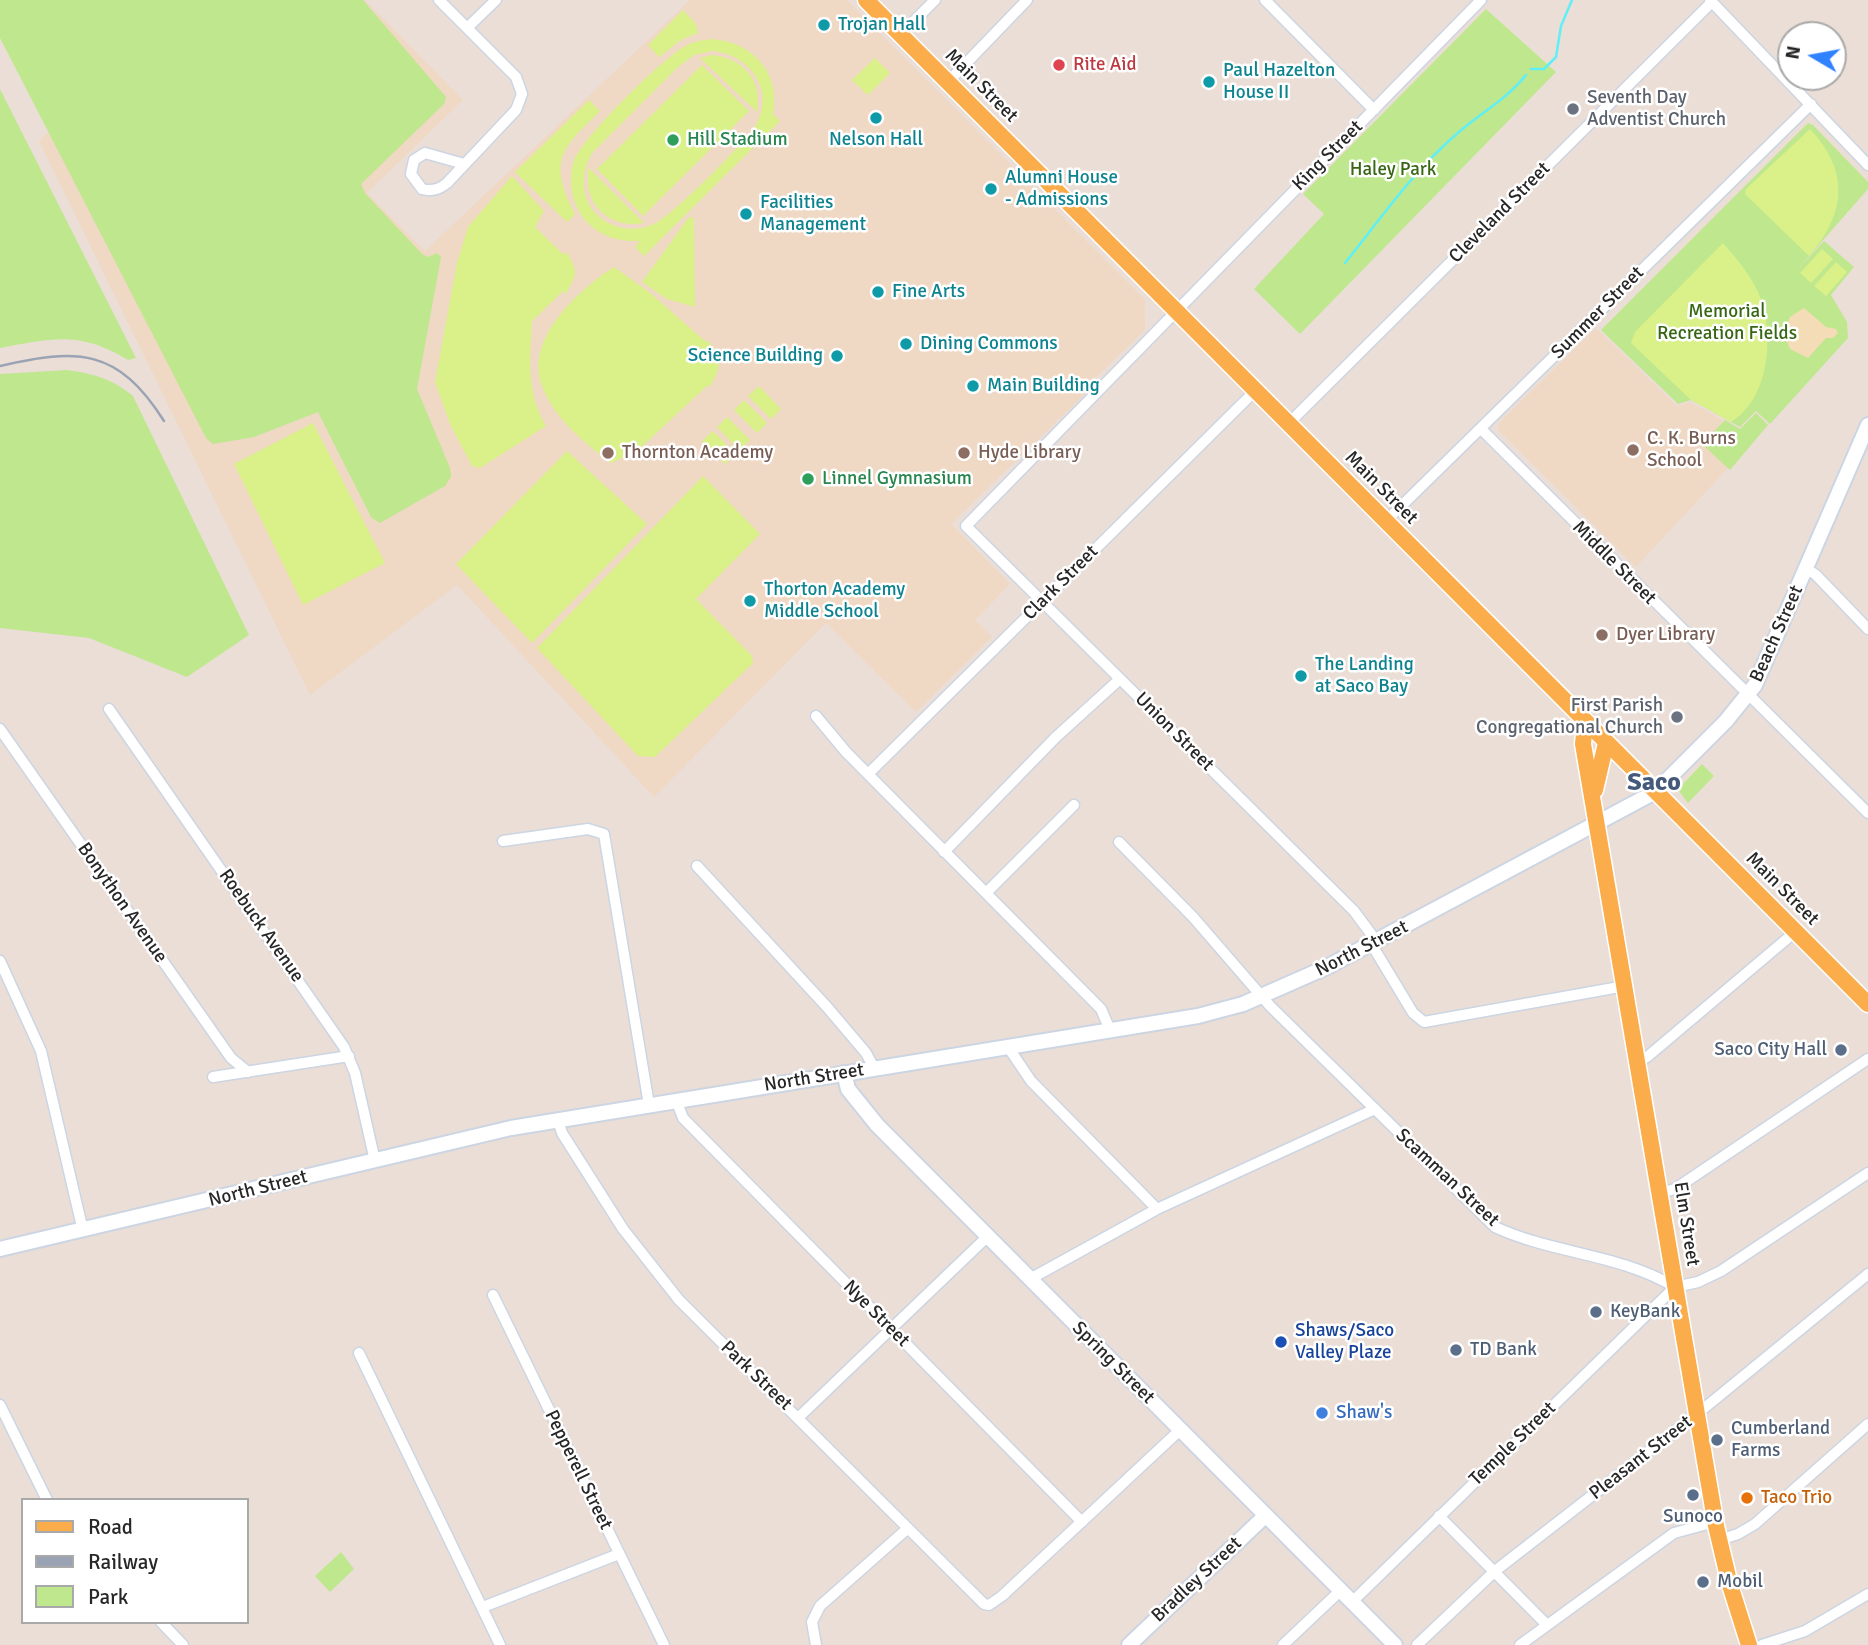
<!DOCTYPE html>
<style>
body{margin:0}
#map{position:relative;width:1868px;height:1645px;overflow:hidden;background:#ebded7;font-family:Signika,sans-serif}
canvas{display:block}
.legend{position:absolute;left:21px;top:1498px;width:228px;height:126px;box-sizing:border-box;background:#fff;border:2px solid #a9a9a9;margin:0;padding:9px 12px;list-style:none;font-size:21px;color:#272727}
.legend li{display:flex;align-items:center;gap:14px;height:35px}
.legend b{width:35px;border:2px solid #a9a9a9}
.north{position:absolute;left:1777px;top:21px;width:70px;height:70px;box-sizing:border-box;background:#fff;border:2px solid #a9a9a9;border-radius:50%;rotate:280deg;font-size:19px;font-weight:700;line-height:28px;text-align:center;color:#272727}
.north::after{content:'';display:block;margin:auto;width:24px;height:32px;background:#3082ff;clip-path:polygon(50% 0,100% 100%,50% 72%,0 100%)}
</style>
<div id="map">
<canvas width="1868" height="1645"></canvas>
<ul class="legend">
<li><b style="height:9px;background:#fbad4c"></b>Road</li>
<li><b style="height:9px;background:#9aa3b3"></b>Railway</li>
<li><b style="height:19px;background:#bfe78e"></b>Park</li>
</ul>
<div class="north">N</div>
</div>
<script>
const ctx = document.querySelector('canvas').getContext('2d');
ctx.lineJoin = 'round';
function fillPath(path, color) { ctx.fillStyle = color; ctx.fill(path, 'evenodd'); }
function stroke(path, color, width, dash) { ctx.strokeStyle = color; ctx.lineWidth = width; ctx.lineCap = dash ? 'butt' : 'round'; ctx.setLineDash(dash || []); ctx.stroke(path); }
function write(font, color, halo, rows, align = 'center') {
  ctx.font = font + ' Signika,sans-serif'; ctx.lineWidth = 5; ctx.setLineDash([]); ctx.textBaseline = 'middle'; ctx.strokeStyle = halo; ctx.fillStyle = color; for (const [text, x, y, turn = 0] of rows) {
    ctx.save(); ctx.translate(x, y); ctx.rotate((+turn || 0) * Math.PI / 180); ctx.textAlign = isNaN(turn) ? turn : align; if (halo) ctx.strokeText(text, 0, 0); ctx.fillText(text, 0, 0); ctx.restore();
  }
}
const education = new Path2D(`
 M181,0H365L463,100L367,193L425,251L690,0H847L1145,300V330L1094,379L1097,382L951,524L1010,584L975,620L992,637L916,712L826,623L654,797L457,585L310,695L39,141Z
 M1596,328L1677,406L1690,402L1739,429L1756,413L1768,425L1636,567L1498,430L1499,423Z`);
const green = new Path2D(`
 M0,0H363L446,97L444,104L361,184L365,193L422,254L428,257L437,253L441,257L417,389L450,468L451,477L445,486L380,523L371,517L318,412L254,437L213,444L206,438L0,38Z
 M1486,9L1556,72L1300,334L1254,289L1324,214L1303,194Z
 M0,89L136,358L128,360C79,331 55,338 0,348Z
 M1808,123L1813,125L1868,182V189L1796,271L1824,241L1854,267L1831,295L1847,322L1848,338L1770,424L1756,411L1740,427L1691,400L1678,404L1601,330Z
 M67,370C94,374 111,378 133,396L249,635L187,677L89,638L0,628V374Z
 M1756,413L1768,425L1730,470L1702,444L1725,420L1740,429Z
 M1702,764L1714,776L1688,803L1679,791L1680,787Z
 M341,1552L354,1569L330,1592L315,1576Z`);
const sand = new Path2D(`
 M1804,308L1826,327L1836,329L1838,333L1833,338H1826L1808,358L1790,349L1784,334L1790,317Z`);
const pitch = new Path2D(`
 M683,10L696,24L698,33L681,40L659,57L648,45Z
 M712,39C752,42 781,72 773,114L780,121L644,256L635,247L640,241C620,242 600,237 586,221C572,205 567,181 574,161C582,138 659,62 682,48C691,42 701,40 712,39ZM712,51C748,54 775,88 757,123C749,139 671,217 654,224C633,234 606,228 592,209C580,191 582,171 592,153L678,67L694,55Z
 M712,55C743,58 763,80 757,112L700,58Z
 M875,58L890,73L868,95L852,80Z
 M702,65L749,111L643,216L597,169Z
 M589,100L600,111C560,150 548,161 575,214L567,222L515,172Z
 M1810,129C1850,171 1846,214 1809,256L1745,194L1746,189Z
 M589,168L644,223C610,230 581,203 589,168Z
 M512,176L544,211L535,227L564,255L567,252C578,274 578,271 566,294L563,291L532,321C530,359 526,393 546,426L480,468L472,466L450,424L435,382L457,263L468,227Z
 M689,217L694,219L695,307L667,299L642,282Z
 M1723,243C1736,258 1749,273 1758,292C1775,330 1771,398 1731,422L1691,400L1631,343L1635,332Z
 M1822,249L1833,259L1811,283L1800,273Z
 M1836,262L1847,272L1826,296L1814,286Z
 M614,267L649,292L706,342L708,340C721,362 723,363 710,387L708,385L637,451L611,463C584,442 552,417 541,383C526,337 581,288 614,267Z
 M759,386L781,409L771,419L748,396Z
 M744,400L767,423L757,433L734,410Z
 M727,417L750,440L739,450L717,427Z
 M313,423L385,563L303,605L234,464Z
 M713,431L736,454L725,464L702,441Z
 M567,451L647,524L532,643L456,564Z
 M703,476L760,534L696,599L752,656L753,663L655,757L638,756L537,648Z`);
const stream = new Path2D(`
 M1531,69H1544L1556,57L1561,26L1572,0
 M1345,263C1381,218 1415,169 1459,132C1482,112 1507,99 1526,75`);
const street = new Path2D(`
 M439,0L516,77L522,94L516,110L447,183C440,189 432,192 422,189L411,174L414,160L425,153L464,164
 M1265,0L1374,110
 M1710,0L1868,165
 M467,28L496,0
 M900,35L935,0
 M948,82L1027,0
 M1288,424L1712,2
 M1481,429L1868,813
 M1385,522L1811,104
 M1806,568L1816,575L1868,629
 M109,709L344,1047L355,1073L375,1161
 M816,716L846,752L1101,1009L1110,1030
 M0,729L231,1058L248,1072
 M868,774L1255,391
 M503,841L588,829L604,834L649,1105
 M1119,842L1193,917L1270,1006L1495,1227C1553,1254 1617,1253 1675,1287
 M944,852L1056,737L1120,679
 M697,866L827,1007L866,1053L874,1068
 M986,893L1074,805
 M1377,942L1354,911L966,526L1481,0
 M1372,945L1413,1013L1424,1022L1625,986
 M0,961L41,1051L83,1231
 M1008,1047L1031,1081L1157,1209
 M1638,1062L1647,1057L1795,932
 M213,1077L349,1056
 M676,1100L683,1118L1082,1522
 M558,1120L562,1133L623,1229L679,1300L984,1604L989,1605L1002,1596L1180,1430
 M1660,1193L1675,1189L1868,1059
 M1030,1279L1157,1209L1375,1109
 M1675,1287L1698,1282L1721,1271L1868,1173
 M493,1295L664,1645
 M359,1353L500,1645
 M0,1405L47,1500
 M799,1417L987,1237
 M1439,1516L1547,1625
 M1719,1540L1738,1534L1755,1524L1868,1424
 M1352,1602L1675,1287
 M483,1607L619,1554
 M161,1622L183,1645
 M816,1645L812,1622L820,1606L907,1529
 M1283,1645L1340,1591
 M1417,1645L1495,1571L1697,1414L1868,1274
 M1520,1645L1674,1533L1715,1522
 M1762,1645L1805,1631L1868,1594`);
const secondary = new Path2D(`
 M844,1073L848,1089L877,1125L1395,1645
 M0,1249L511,1128L1198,1016L1243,1004L1327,967L1655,792L1726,721L1755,685L1868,425
 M1129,1645L1265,1516`);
const primary = new Path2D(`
 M866,0L1868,1004
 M1585,722L1583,744L1716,1526L1730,1585L1749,1645
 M1595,790L1606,743`);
const rail = new Path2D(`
 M0,366C78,348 118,348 164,421`);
const markers = [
 [824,25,7,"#0f9aa8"],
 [1059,65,7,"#e0444e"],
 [1209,82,7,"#0f9aa8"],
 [1573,109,7,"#6b7280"],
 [876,118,7,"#0f9aa8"],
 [673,140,7,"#2e9e5b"],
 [991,189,7,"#0f9aa8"],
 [746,214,7,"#0f9aa8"],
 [878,292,7,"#0f9aa8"],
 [906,344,7,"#0f9aa8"],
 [837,356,7,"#0f9aa8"],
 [973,386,7,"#0f9aa8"],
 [1633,450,7,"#8d6e63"],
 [608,453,7,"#8d6e63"],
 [964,453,7,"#8d6e63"],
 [808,479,7,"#2e9e5b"],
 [750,601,7,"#0f9aa8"],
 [1602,635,7,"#8d6e63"],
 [1301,676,7,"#0f9aa8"],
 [1677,717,7,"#6b7280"],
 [1841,1050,7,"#5c6f8a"],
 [1596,1312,7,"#5c6f8a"],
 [1281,1342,7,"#1a4fb4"],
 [1456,1350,7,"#5c6f8a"],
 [1322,1413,7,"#3f7fe0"],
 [1717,1440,7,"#5c6f8a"],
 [1693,1495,7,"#5c6f8a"],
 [1747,1498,7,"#e8710a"],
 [1703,1582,7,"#5c6f8a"]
];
const cultureNames = [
 ["Trojan Hall",838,25],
 ["Paul Hazelton",1223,71],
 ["House II",1223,93],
 ["Nelson Hall",876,140,"center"],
 ["Alumni House",1005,178],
 ["- Admissions",1005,200],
 ["Facilities",760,203],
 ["Management",760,225],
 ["Fine Arts",892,292],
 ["Dining Commons",920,344],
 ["Science Building",823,356,"right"],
 ["Main Building",987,386],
 ["Thorton Academy",764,590],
 ["Middle School",764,612],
 ["The Landing",1315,665],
 ["at Saco Bay",1315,687]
];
const healthNames = [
 ["Rite Aid",1073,65]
];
const streetNames = [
 ["Main Street",981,86,45],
 ["King Street",1328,156,-45],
 ["Cleveland Street",1500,213,-45],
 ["Summer Street",1598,313,-45],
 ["Main Street",1381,488,45],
 ["Middle Street",1614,563,45],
 ["Clark Street",1061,583,-45],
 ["Beach Street",1777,634,-66],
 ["Union Street",1174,732,45],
 ["Main Street",1782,889,45],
 ["Bonython Avenue",122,903,55],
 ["Roebuck Avenue",261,926,55],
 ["North Street",1362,949,-27],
 ["North Street",814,1078,-9],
 ["Scamman Street",1447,1178,43],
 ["North Street",258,1189,-14],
 ["Elm Street",1686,1224,81],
 ["Nye Street",876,1314,45],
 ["Spring Street",1113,1363,45],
 ["Park Street",756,1376,44],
 ["Temple Street",1513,1444,-44],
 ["Pleasant Street",1641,1458,-38],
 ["Pepperell Street",578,1470,64],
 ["Bradley Street",1197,1580,-43]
];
const worshipNames = [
 ["Seventh Day",1587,98],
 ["Adventist Church",1587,120],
 ["First Parish",1663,706,"right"],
 ["Congregational Church",1663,728,"right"]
];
const leisureNames = [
 ["Hill Stadium",687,140],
 ["Linnel Gymnasium",822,479]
];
const parkNames = [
 ["Haley Park",1393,170],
 ["Memorial",1727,312],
 ["Recreation Fields",1727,334]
];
const educationNames = [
 ["C. K. Burns",1647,439],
 ["School",1647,461],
 ["Thornton Academy",622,453],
 ["Hyde Library",978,453],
 ["Dyer Library",1616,635]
];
const serviceNames = [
 ["Saco City Hall",1827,1050,"right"],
 ["KeyBank",1610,1312],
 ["TD Bank",1470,1350],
 ["Cumberland",1731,1429],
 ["Farms",1731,1451],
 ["Sunoco",1693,1517,"center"],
 ["Mobil",1717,1582]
];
const transitNames = [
 ["Shaws/Saco",1295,1331],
 ["Valley Plaze",1295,1353]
];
const shopNames = [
 ["Shaw's",1336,1413]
];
const foodNames = [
 ["Taco Trio",1761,1498]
];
const districtNames = [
 ["Saco",1654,783]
];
fillPath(education, '#efd8c4');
fillPath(green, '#bfe78e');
fillPath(sand, '#f4ddb6');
fillPath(pitch, '#daf088');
stroke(stream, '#60eff7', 2.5);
stroke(street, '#ccd5e2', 13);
stroke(secondary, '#ccd5e2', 18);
stroke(primary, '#fff', 19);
stroke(street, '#fff', 10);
stroke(secondary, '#fff', 14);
stroke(primary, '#fbad4c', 16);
stroke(rail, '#9aa3b3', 2.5);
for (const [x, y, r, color] of markers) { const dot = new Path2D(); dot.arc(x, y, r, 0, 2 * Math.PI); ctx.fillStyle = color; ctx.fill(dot); stroke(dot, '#fff', 2.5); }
write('19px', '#0d838f', '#fff', cultureNames, 'left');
write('19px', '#be3a42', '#fff', healthNames, 'left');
write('19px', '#272727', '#fff', streetNames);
write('19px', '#5b616d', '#fff', worshipNames, 'left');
write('19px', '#27864d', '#fff', leisureNames, 'left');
write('19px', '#376714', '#fff', parkNames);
write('19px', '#785e54', '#fff', educationNames, 'left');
write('19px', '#4e5e75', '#fff', serviceNames, 'left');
write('19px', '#164399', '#fff', transitNames, 'left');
write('19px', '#366cbe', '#fff', shopNames, 'left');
write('19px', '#c56008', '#fff', foodNames, 'left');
write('bold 26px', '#455a7a', '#fff', districtNames);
</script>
